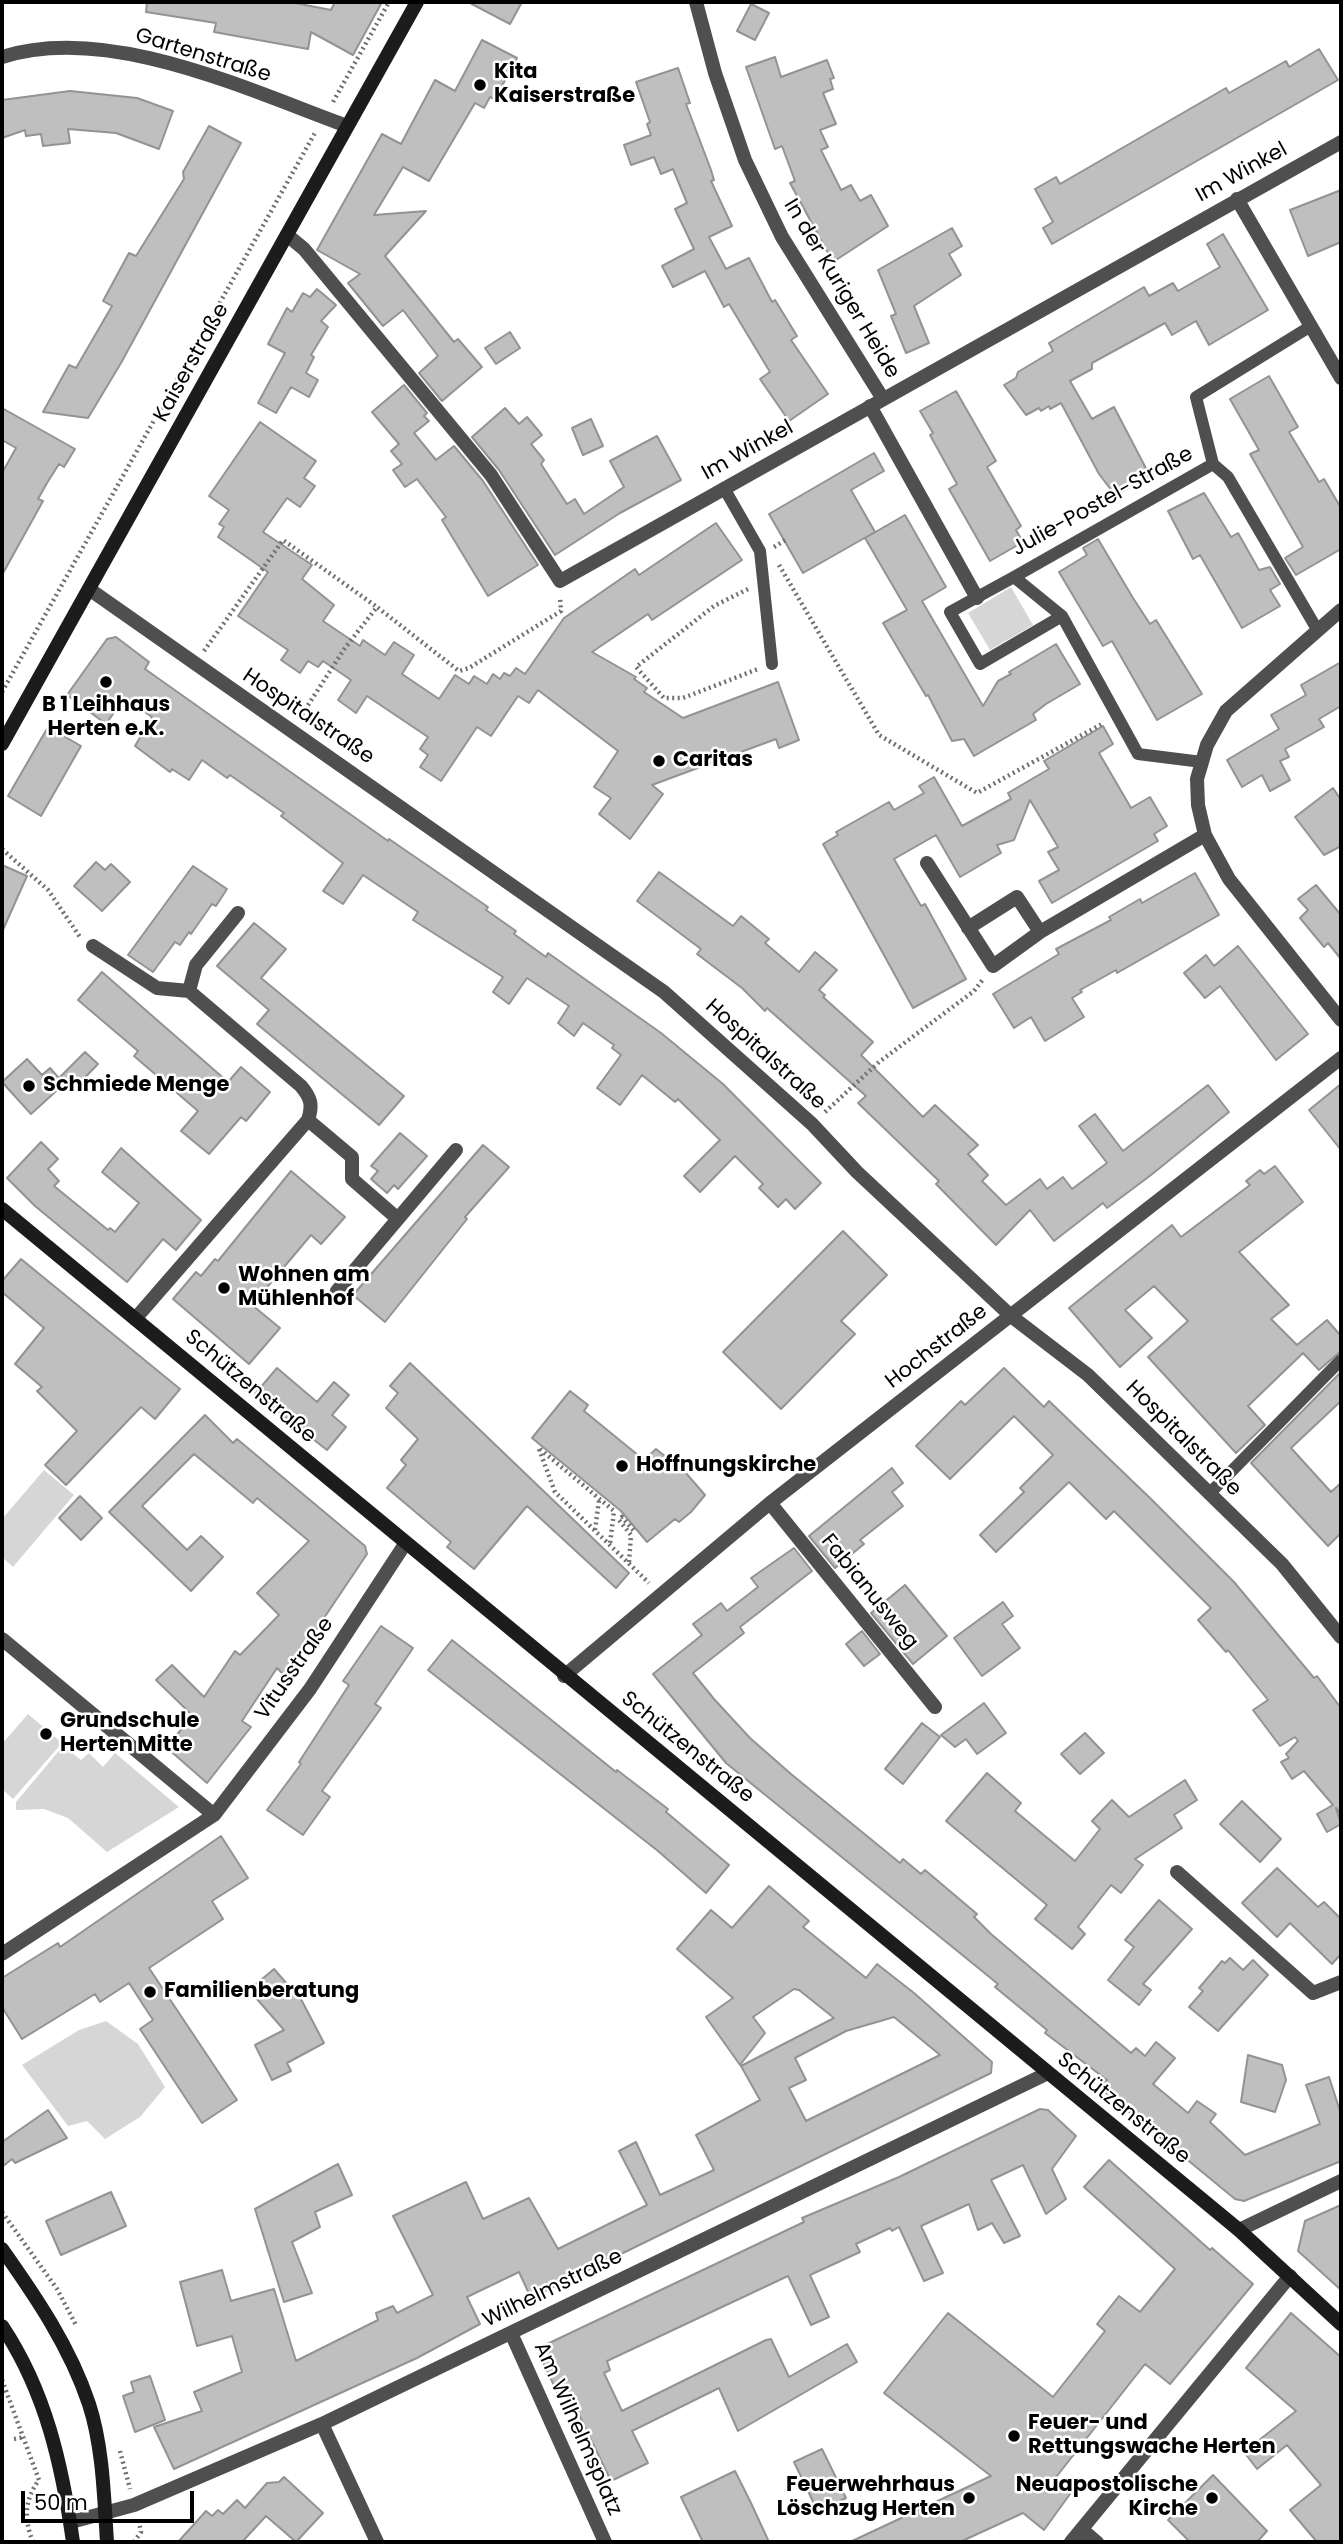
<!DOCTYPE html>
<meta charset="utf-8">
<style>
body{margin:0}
#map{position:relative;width:1343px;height:2544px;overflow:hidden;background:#fff;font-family:Poppins,sans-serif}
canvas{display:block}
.frame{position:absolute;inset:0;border:4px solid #000;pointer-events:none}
.scale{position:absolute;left:21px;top:2491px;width:173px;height:32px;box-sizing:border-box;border:4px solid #000;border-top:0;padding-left:9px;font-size:21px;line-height:24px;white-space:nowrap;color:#000;-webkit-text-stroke:5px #fff;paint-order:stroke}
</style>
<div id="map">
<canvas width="1343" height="2544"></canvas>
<div class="frame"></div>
<div class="scale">50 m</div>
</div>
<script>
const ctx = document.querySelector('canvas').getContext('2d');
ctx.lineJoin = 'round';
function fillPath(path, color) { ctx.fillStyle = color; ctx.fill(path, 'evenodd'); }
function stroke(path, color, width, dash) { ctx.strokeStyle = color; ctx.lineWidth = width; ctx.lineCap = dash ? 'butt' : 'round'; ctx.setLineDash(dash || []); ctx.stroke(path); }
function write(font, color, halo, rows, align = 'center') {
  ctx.font = font + ' Poppins,sans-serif'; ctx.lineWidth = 5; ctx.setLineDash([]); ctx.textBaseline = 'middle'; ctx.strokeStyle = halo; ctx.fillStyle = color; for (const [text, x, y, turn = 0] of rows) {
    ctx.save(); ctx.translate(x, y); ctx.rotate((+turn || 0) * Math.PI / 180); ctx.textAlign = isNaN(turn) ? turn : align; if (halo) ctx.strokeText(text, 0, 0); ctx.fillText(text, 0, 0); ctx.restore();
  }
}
const green = new Path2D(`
 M1011,587L1033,625L990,650L968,613Z
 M44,1470L74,1495L13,1567L2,1557V1519Z
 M28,1714L62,1743L13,1799L2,1789V1744Z
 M63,1746L81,1760L89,1753L103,1767L115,1753L179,1807L107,1852L68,1818L44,1809L16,1810V1802Z
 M106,2021L138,2044L165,2087L140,2117L105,2139L87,2121L68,2126L22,2065L79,2030Z`);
const building = new Path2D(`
 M147,2H290L331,10L335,2H382L353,55L311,32L308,49L214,32L216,23L146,12Z
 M468,2H522L510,24Z
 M751,4L769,13L755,40L737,31Z
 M482,40L517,58L495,99L490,97L484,108L475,103L429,181L403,167L374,215L426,211L385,256L454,342L458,339L482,367L442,401L419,373L438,356L403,310L383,326L348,283L360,274L317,250L382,134L401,144L435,80L455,91Z
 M1319,49L1338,80L1052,244L1043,228L1053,222L1035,189L1056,177L1060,184L1226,88L1229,93L1286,61L1289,67Z
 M775,57L781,77L827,60L834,78L830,79L833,89L823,93L836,124L820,130L828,147L821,150L841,190L851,185L860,201L871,195L888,226L833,262L790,183L795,181L782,146L775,149L746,67Z
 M678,68L690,103L686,104L711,170L714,180L711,181L732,226L709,237L726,269L749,258L772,302L775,300L797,336L791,340L828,394L789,421L760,379L770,372L729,304L724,307L705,271L673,287L662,266L694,249L675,209L687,203L673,169L661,174L654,157L631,165L624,145L651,135L647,124L650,122L636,82Z
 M70,91L137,98L173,111L159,149L116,133L68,129L70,143L43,146L41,134L26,136L25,130L2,138V100Z
 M209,126L241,143L121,363L88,418L43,412L69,365L76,368L112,306L103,301L129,253L136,256L184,179L183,172Z
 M1341,190V242L1308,256L1290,210Z
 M952,228L962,246L949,254L961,275L914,306L929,343L906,353L891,316L896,314L878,270Z
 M1223,234L1268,310L1209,345L1196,321L1172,335L1165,323L1092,363V369L1070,381L1092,419L1114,407L1150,476L1115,495L1099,474L1061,403L1050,409L1049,406L1041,411L1039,408L1026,415L1004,385L1016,378L1018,372L1053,351L1049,343L1144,287L1149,296L1173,283L1178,291L1220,267L1207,244Z
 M317,289L336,305L321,321L328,327L311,355L314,357L306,373L318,380L309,397L291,387L276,413L258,403L285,353L268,344L287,308L292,312L303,293L310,297Z
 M510,332L520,348L496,364L485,348Z
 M1269,376L1298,427L1289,432L1319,482L1324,479L1341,508V549L1296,575L1285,558L1303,547L1250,454L1259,450L1230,399Z
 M404,385L427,413L424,416L429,421L414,433L436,460L454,446L483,481L538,565L488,596L442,520L446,517L417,479L405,487L393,470L402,464L391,451L399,444L372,412Z
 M956,391L996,461L987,467L1021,526L1016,530L1023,542L990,561L949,489L957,484L930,435L933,433L920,411Z
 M2,408L75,449L64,467L59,464L47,483L38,499L43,501L2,575V473L16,448L2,440Z
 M505,408L519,424L527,417L542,435L531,444L544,460L541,464L567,504L575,499L584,514L624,487L610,461L657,436L681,480L620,513L555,555L499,470L472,437Z
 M591,419L603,446L583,455L572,428Z
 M260,422L316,461L304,478L315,486L300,507L287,498L263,532L312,565L302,579L334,605L323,621L360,646L363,640L385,655L394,642L414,655L402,674L439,699L455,675L469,684L474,676L487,684L493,674L500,679L504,673L510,676L516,668L525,674L564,618L635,569L639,575L716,523L742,560L652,620L648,614L592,652L636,677L634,679L647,688L644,692L683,718L778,682L799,740L779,748L776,739L652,785L663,794L630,839L599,814L611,798L594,787L618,751L538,690L529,703L518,696L491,736L477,727L441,781L420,767L428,755L420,749L428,737L367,696L356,713L338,700L351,680L323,661L318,667L308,661L300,673L281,660L288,650L238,616L268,572L218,537L224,527L219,524L229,510L209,496Z
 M874,453L884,471L851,490L875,532L803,573L769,514Z
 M1204,493L1231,537L1238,533L1259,570L1270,567L1280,584L1270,590L1280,606L1242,628L1200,555L1193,559L1168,511Z
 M905,515L946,587L922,601L983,706L998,681L1011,674L1009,672L1056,644L1080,684L1046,704L1033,714L1036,720L974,756L964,739L952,741L928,695L926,696L883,623L907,610L865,538Z
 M1098,539L1133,598L1150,624L1156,620L1202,694L1157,720L1112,641L1103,646L1059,572L1087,555L1083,548Z
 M116,637L149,662L145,669L388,841L389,839L488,907L486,910L516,931L514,934L546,957L548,953L661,1033L723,1084L821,1183L795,1209L786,1199L778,1207L759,1188L763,1184L735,1156L700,1192L684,1176L720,1140L678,1099L675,1102L642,1075L620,1105L597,1088L621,1055L612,1048L614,1045L583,1023L574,1036L558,1023L569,1006L527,978L509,1004L493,992L503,977L413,920L418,912L363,875L343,904L323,891L343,863L281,816L284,813L230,775L227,778L202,760L189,780L172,769L170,772L135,746L152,717L124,698L106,724L67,695L107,639Z
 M1341,662V706L1319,719L1324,727L1285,749L1289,757L1280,761L1290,780L1270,791L1262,775L1242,787L1227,760L1279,729L1271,715L1306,695L1301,685Z
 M1103,726L1113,744L1099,753L1131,808L1150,797L1167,826L1154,834L1158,841L1052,903L1039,881L1059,870L1048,852L1058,847L1030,800L1014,840L997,845L1001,853L960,877L936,835L894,859L921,906L925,904L966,979L913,1008L823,844L838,835L836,832L889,802L894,810L924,793L919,786L934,777L962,826L1011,799L1008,793L1049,769L1044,761Z
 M48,727L81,746L41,816L8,796Z
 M1333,788L1341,800V846L1324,855L1295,817Z
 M96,862L105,870L111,864L130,882L102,911L74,886Z
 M2,865L27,876L2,932Z
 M193,866L227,889L216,906L212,904L191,934L189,932L180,945L175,942L153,972L128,955Z
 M659,872L733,926L741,916L769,939L765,943L799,972L815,952L837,970L819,990L825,995L823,997L873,1042L861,1055L923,1117L935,1105L978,1145L968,1154L988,1175L982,1181L1006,1205L1040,1179L1047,1189L1063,1177L1072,1189L1107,1163L1079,1126L1095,1114L1123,1151L1208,1085L1229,1112L1151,1175L1107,1208L1103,1203L1054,1241L1030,1210L996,1245L936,1184L939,1181L858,1103L866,1096L767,1008L765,1011L742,988L697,954L701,949L637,901Z
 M1195,873L1219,915L1117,973L1116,970L1080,990L1082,992L1072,998L1084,1017L1045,1041L1031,1017L1014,1028L993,994L1059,954L1056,949L1111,920L1109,917L1140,899L1142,903Z
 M1316,885L1341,915V959L1328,943L1324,947L1300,918L1308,910L1298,899Z
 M254,923L286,949L261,978L404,1096L379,1125L257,1024L269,1010L217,966Z
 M1238,946L1308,1034L1276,1060L1220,986L1205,998L1184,973L1206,955L1214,966Z
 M102,972L228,1082L241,1067L270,1092L246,1121L241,1117L209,1154L181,1131L198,1111L134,1056L138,1051L78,1000Z
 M85,1052L98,1064L71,1092L59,1078Z
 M27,1059L42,1075L50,1068L64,1084L31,1114L2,1082Z
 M1341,1084V1150L1309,1110Z
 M400,1133L427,1156L398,1189L394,1185L387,1193L371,1179L378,1171L371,1166Z
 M41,1142L58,1159L48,1169L59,1181L54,1186L108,1230L110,1228L115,1232L139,1203L102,1172L121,1148L201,1220L176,1250L163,1239L127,1282L35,1206L7,1178Z
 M483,1145L509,1167L465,1217L467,1219L385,1322L353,1295Z
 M1275,1166L1303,1202L1239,1252L1289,1305L1271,1319L1297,1345L1327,1320L1341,1336V1351L1319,1370L1303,1353L1248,1406L1265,1425L1236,1453L1148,1357L1188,1321L1154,1286L1125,1310L1152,1338L1120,1367L1069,1308L1172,1225L1181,1237L1250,1185L1246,1181L1260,1170L1264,1174Z
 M291,1171L345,1217L321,1244L311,1235L252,1305L280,1328L249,1364L173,1299L196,1272L201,1276L215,1259L218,1261Z
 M843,1231L887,1275L841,1321L855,1334L781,1409L723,1352Z
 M21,1259L180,1389L155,1419L141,1407L66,1485L45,1465L77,1431L37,1391L42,1387L15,1364L44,1328L2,1292V1281Z
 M410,1363L629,1573L616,1588L527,1506L474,1569L447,1547L451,1542L387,1488L406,1465L401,1460L418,1439L386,1408L398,1393L390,1386Z
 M277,1368L317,1402L334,1382L349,1395L332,1415L346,1427L327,1450L255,1394Z
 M1004,1368L1044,1407L1049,1401L1151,1499L1234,1582L1314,1678L1317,1676L1341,1708V1814L1336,1808L1341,1824L1327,1832L1317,1814L1333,1805L1304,1771L1292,1779L1281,1762L1289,1758L1286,1754L1298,1741L1295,1737L1280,1746L1253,1710L1268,1700L1228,1650L1226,1652L1198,1620L1211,1608L1114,1511L1106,1519L1069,1482L996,1552L980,1535L1024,1492L1020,1488L1053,1455L1014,1416L950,1479L916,1446L961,1401L965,1405Z
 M1341,1372V1401L1291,1448L1331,1492L1341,1483V1533L1328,1546L1251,1463Z
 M570,1391L588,1405L584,1411L644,1460L656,1449L685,1472L705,1495L691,1512L679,1522L675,1519L647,1542L621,1511L532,1438Z
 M205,1415L233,1443L237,1439L365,1546L367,1554L285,1676L277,1668L242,1721L251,1727L207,1783L166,1747L193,1716L156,1680L172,1665L204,1697L235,1651L240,1655L279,1615L257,1593L309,1541L257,1498L253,1503L194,1454L142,1506L187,1550L201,1536L223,1557L191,1591L109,1512Z
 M892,1468L903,1483L892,1492L903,1506L860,1540L864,1544L835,1568L809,1536Z
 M80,1496L102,1518L81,1540L59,1518Z
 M794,1548L812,1571L740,1627L744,1633L693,1673L714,1699L750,1738L791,1774L900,1863L903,1859L921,1874L925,1870L977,1914L974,1917L991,1934L1131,2053L1136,2048L1145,2056L1156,2042L1175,2058L1153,2084L1188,2113L1197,2101L1216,2114L1210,2122L1245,2155L1320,2124L1306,2085L1329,2077L1341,2114V2161L1244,2201L1235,2199L1100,2088L1107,2080L1045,2033L1047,2030L995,1987L998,1984L726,1763L653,1674L702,1635L693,1624L721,1603L727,1611L758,1587L751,1578Z
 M905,1585L947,1636L913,1664L871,1613Z
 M1003,1602L1013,1616L1002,1624L1020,1648L982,1676L954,1638Z
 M381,1626L413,1648L375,1704L381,1708L322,1791L330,1797L303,1835L267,1810L301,1764L299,1762L349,1685L343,1681Z
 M862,1631L880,1654L864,1666L846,1644Z
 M452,1640L616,1772L617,1770L668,1809L666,1812L729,1865L706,1893L658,1851L428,1670Z
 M984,1703L1006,1733L977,1754L966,1739L955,1747L941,1735Z
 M922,1723L940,1737L903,1784L885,1769Z
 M1085,1733L1104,1753L1080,1774L1061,1754Z
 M987,1773L1021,1803L1015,1811L1075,1861L1100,1829L1092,1821L1112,1800L1129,1817L1185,1780L1197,1800L1174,1815L1182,1828L1135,1859L1143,1865L1121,1893L1111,1885L1078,1927L1085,1934L1072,1949L1035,1919L1047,1905L946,1821Z
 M1242,1801L1281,1839L1260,1862L1220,1824Z
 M221,1836L248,1878L212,1901L223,1919L149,1968L237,2100L202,2123L140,2029L153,2020L129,1983L100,2002L95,1994L22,2039L2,2007V1978L58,1943L60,1947Z
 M1277,1868L1318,1907L1324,1902L1341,1919V1954L1332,1964L1290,1923L1277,1937L1242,1903Z
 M769,1886L809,1921L803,1927L866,1978L877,1964L914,1993L992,2062L991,2073L531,2298L519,2272L467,2297L480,2324L417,2358L174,2469L154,2427L202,2411L194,2392L242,2372L232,2336L197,2346L180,2282L222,2270L231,2301L274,2289L296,2361L378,2320L376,2313L393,2306L397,2313L433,2295L393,2216L466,2182L483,2219L529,2198L558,2249L647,2205L619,2151L636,2142L660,2195L714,2170L696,2135L760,2100L741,2066L834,2018L799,1990L794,1989L753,2017L765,2033L740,2065L706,2017L733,1998L677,1949L711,1910L732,1928ZM894,2017L940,2055L806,2121L789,2088L806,2080L795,2058L846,2031Z
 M1159,1900L1192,1929L1143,1984L1151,1990L1139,2005L1108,1980L1134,1947L1125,1940Z
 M1230,1958L1243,1970L1253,1960L1268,1975L1218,2031L1189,2007L1203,1991L1199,1988L1222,1961L1225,1963Z
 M274,1969L302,2001L324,2043L287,2063L291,2071L272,2080L255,2045L284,2030L249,1990Z
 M1248,2055L1282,2065L1286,2080L1275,2112L1241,2102Z
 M1040,2109L1048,2110L1076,2136L1052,2169L1066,2199L1046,2214L1023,2165L991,2180L1020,2236L1004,2243L992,2223L978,2230L969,2204L921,2226L943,2273L924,2281L899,2227L892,2231L890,2228L856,2244L860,2252L810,2275L829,2317L811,2325L788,2276L607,2361L610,2370L604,2373L622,2411L766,2340L771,2339L789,2377L847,2344L857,2362L738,2431L719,2388L632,2431L648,2463L611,2481L567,2390L558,2394L540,2356L545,2345L804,2222L802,2218L899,2177Z
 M48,2110L67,2138L15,2163L12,2159L2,2167V2142Z
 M1109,2160L1210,2250L1212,2248L1253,2284L1170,2384L1145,2364L1053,2481L1070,2494L1044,2530L1023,2513L960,2542H850L991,2476L884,2393L948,2313L1053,2397L1105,2331L1097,2324L1119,2296L1140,2312L1175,2269L1084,2187Z
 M338,2164L352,2195L315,2212L320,2227L292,2242L312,2293L284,2302L255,2209Z
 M111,2192L126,2226L61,2255L46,2221Z
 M1341,2205V2290L1298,2251L1305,2221Z
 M1291,2313L1341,2357V2542H1317L1290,2510L1321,2485L1287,2445L1257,2469L1244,2452L1296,2411L1246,2368Z
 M150,2376L165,2420L135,2432L123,2396L134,2392L131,2382Z
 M822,2449L846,2498L818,2512L794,2462Z
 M735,2471L751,2503L769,2542H703L681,2497Z
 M1213,2475L1267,2531L1257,2542H1190L1168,2520Z
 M284,2477L323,2513L296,2542L266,2516L242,2542H178L206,2511L212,2516L218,2510L223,2514L237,2500L245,2508L267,2483L279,2482Z`);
const path = new Path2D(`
 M333,102L389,2
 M774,547L787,539
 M779,565L879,735L977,793L1102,724
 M748,589L714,606L636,667L664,698H683L758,669
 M204,651L283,540L377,607
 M2,692L316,131
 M299,719L345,648L377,607L459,671L469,668L561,611L560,597
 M2,849L48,890L80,937
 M825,1112L879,1062L974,991L984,978
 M539,1449L555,1492L649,1583
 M540,1449L614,1511L610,1544
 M595,1530L599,1500
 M629,1562L631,1535L619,1520L622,1517L634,1531L636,1529
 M2,2212L57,2289L77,2327
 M2,2380L39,2480C24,2500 24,2520 33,2542
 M14,2439L25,2437
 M120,2451L130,2489
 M134,2542L141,2532L139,2522`);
const service = new Path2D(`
 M1213,464L1228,477L1318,631
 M724,488L760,551L772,664
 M1014,577L1213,464L1196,397L1311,326
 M1062,616L980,664L950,612L1014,577L1062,616L1138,754L1202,762
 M1209,1494L1341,1360
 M1080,2542L1084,2530L1098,2542`);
const minor = new Path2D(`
 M696,2L715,73L745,160L782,237L883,399
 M2,57C108,23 248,90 347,126
 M1237,199L1341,378
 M287,235L304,249L491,475L560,581L1341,142
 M870,406L977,598
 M89,589L664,992L812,1124L857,1172L1011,1316L1088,1375L1282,1564L1341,1637
 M1341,610L1226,711L1207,745L1197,779L1198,805L1205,835L1229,879L1341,1020
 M927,863L993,966L1040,932L1205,835
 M968,928L1017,897L1040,932
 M93,946L157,988L189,991L301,1086C311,1098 313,1105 308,1120L135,1319
 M189,991L196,965L238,913
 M308,1120L352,1157V1179L398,1219
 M337,1291L456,1150
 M770,1503L935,1707
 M2,1639L214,1815
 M564,1676L770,1503L1341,1058
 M1177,1872L1313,1993L1341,1982
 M2,1954L214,1815L310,1689L405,1544
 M1239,2230L1341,2181
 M511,2333L605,2542
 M322,2424L377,2542
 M71,2522L134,2505L322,2424L1046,2074
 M1071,2542L1290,2276`);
const secondary = new Path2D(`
 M2,744L417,2
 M2,1209L1239,2230L1341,2324
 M2,2249C36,2297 70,2347 89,2404C103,2447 104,2497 107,2542
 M2,2326C46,2392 62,2465 73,2542`);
const markers = [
 [480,85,7,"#000"],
 [106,682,7,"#000"],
 [659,761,7,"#000"],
 [29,1086,7,"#000"],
 [224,1288,7,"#000"],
 [622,1466,7,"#000"],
 [46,1734,7,"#000"],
 [150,1992,7,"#000"],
 [1014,2436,7,"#000"],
 [969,2498,7,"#000"],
 [1212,2498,7,"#000"]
];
const streetNames = [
 ["Gartenstraße",203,56,17],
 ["Im Winkel",1242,173,-29],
 ["In der Kuriger Heide",841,289,59],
 ["Kaiserstraße",192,363,-61],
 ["Im Winkel",748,451,-29],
 ["Julie-Postel-Straße",1103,502,-29],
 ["Hospitalstraße",308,717,34],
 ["Hospitalstraße",765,1055,42],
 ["Hochstraße",937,1347,-38],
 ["Schützenstraße",250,1387,40],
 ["Hospitalstraße",1183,1439,45],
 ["Fabianusweg",869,1592,51],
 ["Vitusstraße",295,1669,-55],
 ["Schützenstraße",687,1748,39],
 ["Schützenstraße",1123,2109,39],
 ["Wilhelmstraße",553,2289,-26],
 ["Am Wilhelmsplatz",577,2429,66]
];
const poiNames = [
 ["Kita",494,73],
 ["Kaiserstraße",494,97],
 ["B 1 Leihhaus",106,706,"center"],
 ["Herten e.K.",106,730,"center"],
 ["Caritas",673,761],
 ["Schmiede Menge",43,1086],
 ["Wohnen am",238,1276],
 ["Mühlenhof",238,1300],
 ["Hoffnungskirche",636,1466],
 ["Grundschule",60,1722],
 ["Herten Mitte",60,1746],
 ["Familienberatung",164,1992],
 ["Feuer- und",1028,2424],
 ["Rettungswache Herten",1028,2448],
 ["Feuerwehrhaus",955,2486,"right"],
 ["Löschzug Herten",955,2510,"right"],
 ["Neuapostolische",1198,2486,"right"],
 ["Kirche",1198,2510,"right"]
];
fillPath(green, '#d6d6d6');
fillPath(building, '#bfbfbf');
stroke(building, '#939393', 2);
stroke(path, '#717171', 4.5, [2, 3.5]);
stroke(service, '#4f4f4f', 12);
stroke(minor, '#4f4f4f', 14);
stroke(secondary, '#1c1c1c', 14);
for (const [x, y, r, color] of markers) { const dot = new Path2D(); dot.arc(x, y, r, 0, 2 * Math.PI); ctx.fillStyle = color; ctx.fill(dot); stroke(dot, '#fff', 2.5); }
write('21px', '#000', '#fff', streetNames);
write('bold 21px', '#000', '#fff', poiNames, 'left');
</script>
